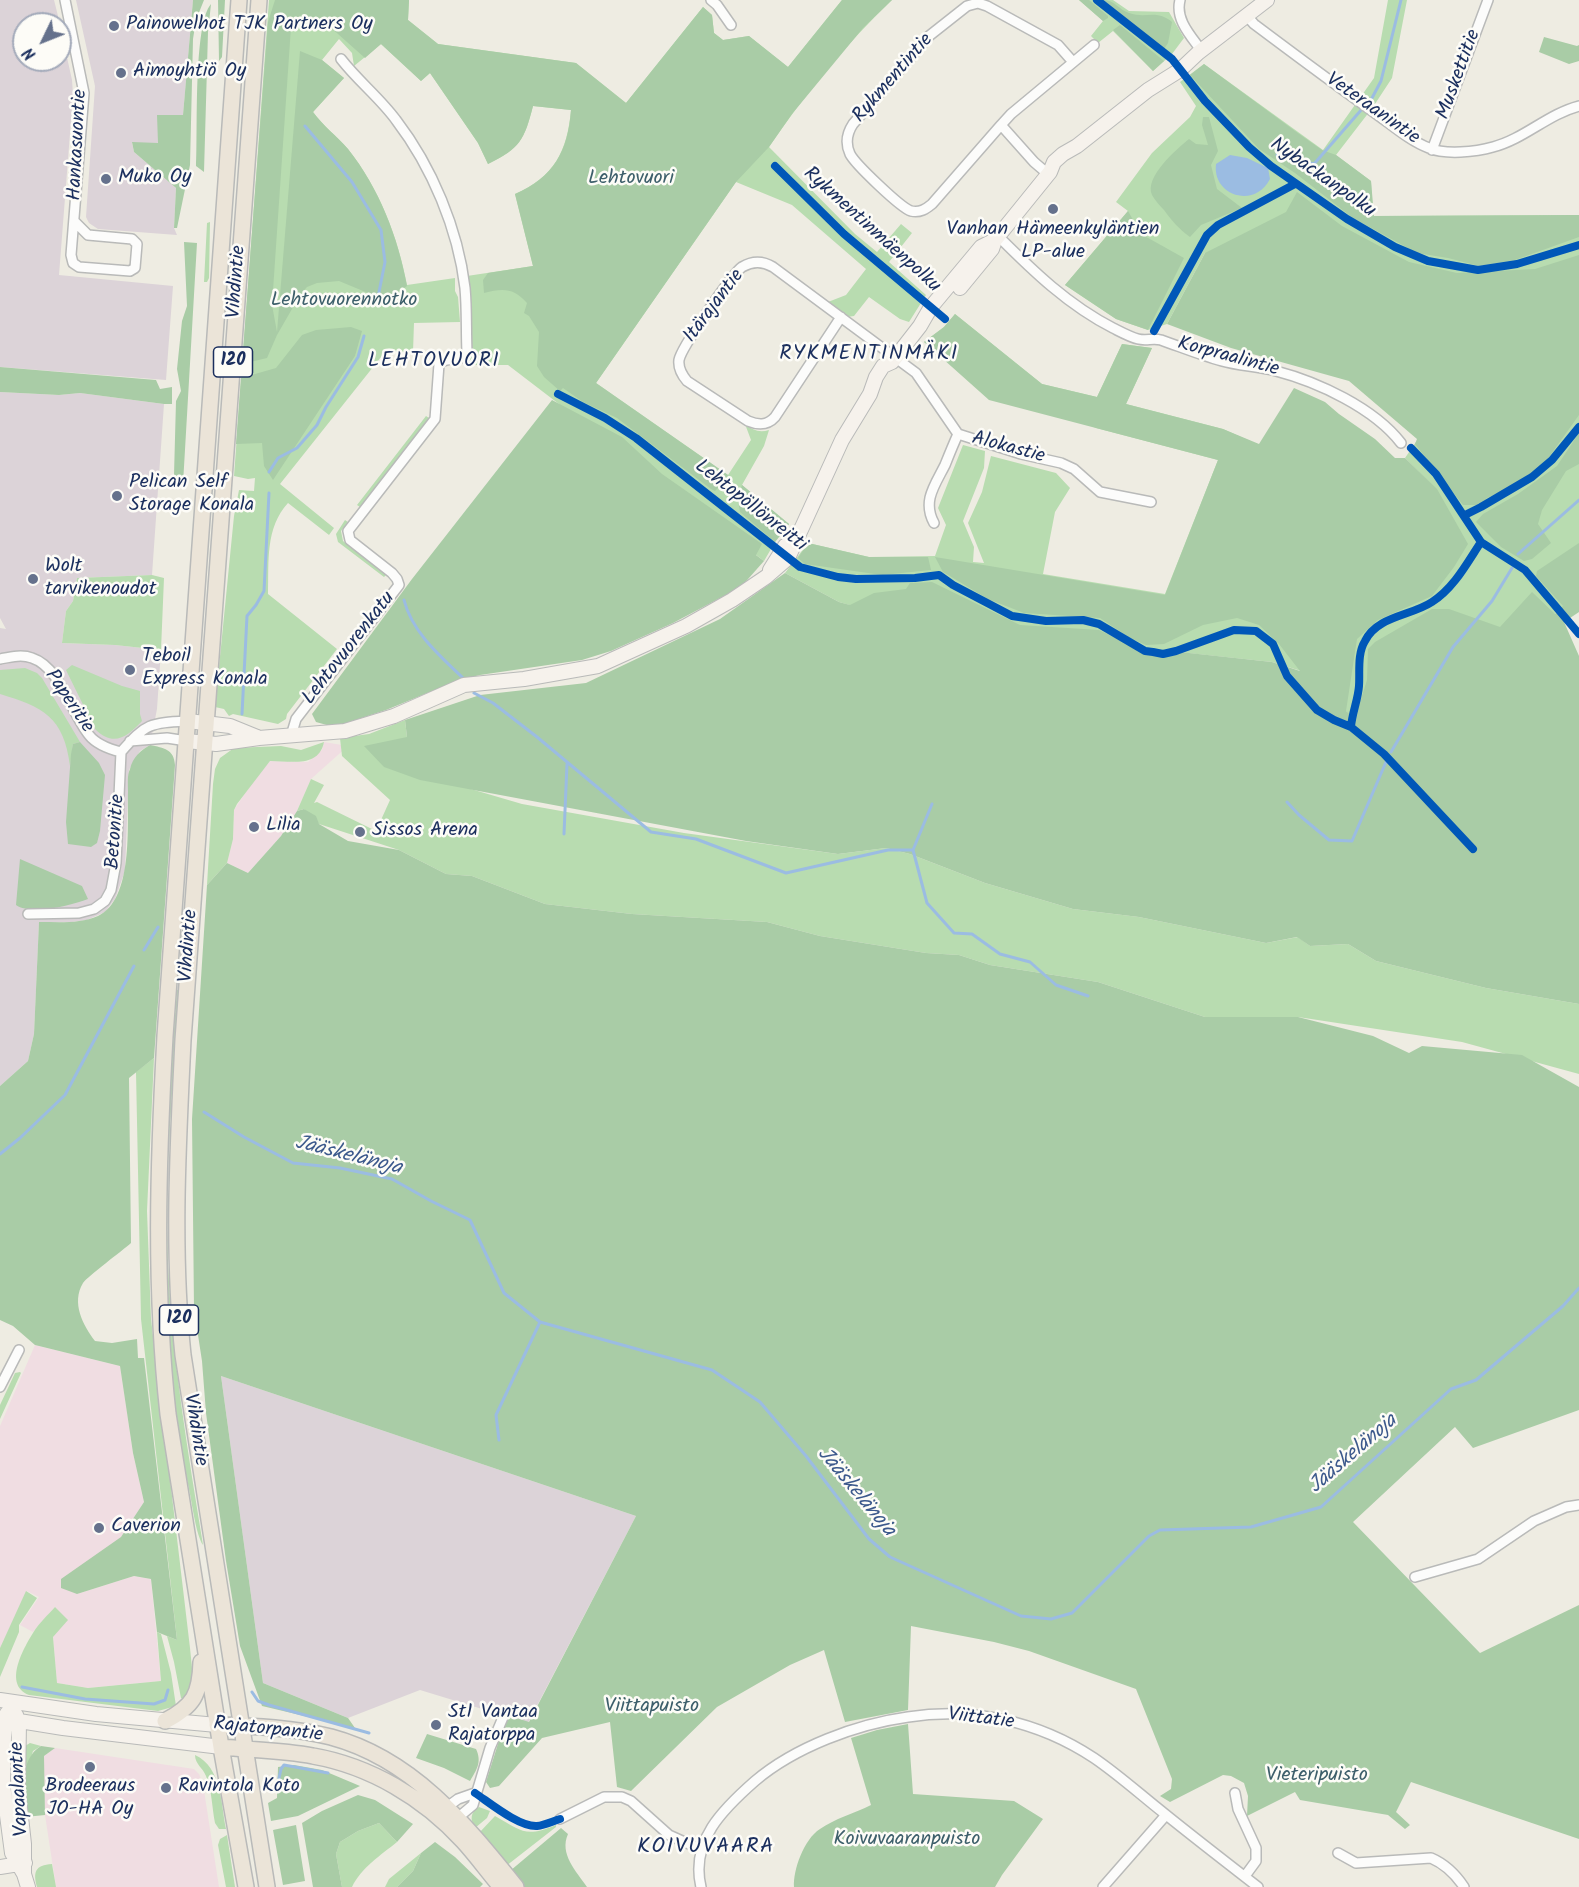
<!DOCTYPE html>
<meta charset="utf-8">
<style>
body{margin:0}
#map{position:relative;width:1579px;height:1887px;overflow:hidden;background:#eeece2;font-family:Kalam,sans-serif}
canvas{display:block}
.north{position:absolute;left:12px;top:12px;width:60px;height:60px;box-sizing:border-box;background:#fdfcf7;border:2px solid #a3aaba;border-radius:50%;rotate:227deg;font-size:16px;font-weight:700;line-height:24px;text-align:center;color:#1b2f5e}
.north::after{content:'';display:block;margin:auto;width:21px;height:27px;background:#65718c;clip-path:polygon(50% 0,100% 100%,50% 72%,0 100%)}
</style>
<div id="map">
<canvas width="1579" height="1887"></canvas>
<div class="north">N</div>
</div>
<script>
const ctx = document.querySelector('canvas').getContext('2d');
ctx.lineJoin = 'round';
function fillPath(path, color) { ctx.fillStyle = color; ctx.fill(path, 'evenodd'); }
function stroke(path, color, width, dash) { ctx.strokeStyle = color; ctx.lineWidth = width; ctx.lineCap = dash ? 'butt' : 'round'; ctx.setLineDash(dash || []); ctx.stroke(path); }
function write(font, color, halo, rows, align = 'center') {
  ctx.font = font + ' Kalam,sans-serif'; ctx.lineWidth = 5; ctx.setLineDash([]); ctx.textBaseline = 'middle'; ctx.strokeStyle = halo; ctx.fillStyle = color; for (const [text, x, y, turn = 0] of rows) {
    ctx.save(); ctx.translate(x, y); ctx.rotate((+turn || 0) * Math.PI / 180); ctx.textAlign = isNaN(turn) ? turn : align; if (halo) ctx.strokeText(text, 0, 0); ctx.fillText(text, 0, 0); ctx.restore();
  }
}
const built = new Path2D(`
 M324,742L348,746L311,779L297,811L281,836L248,873L227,863L233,839L234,810L255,778L270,761L308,762L322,750Z
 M35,1345L120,1366L133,1453L144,1502L121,1537L77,1594L134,1576L151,1579L161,1681L88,1688L57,1683L53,1637L55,1607L33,1632L20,1625L39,1597L27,1591L0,1648V1426Z
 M55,1748L194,1769L199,1774L203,1784L219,1887H56L45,1815L43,1770L44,1756Z`);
const industrial = new Path2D(`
 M0,0H54L60,24H24V60H60V26L72,80L73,95L59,275L173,286L166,380L0,367Z
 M76,0H193L183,115L158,143H132L134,152L176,188L174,228L177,235L98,229L89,223L86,217L95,86Z
 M0,392L59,395L80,393L164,404L152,575L77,578L73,601L66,611L62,643L115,645L161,650L157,709L150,745L140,751L129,770L125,871L115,899L105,912L87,920L72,922L39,923L34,1034L28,1061L0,1086V628L6,629L0,618Z
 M221,1376L636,1516L528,1723L420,1690L348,1718L263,1683Z`);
const green = new Path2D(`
 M269,0H409L408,20L438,44L576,63L626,103L703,7L712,15L714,33L723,40L749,36L788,67L842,0H892C846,44 805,94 769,147L855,234L877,252L901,224L912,233L889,262L926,295L909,322L900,319L869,297L854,316L847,317L828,302L846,295L866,269L792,205L736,182L596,383L728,475L751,440L745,424C753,430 759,433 769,430L764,446L742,485L789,524L775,542L764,561L508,365H467L471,337L467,276L533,266L515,194C554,177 567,152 571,110L533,106C525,139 519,149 488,164L478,143L430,73L421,81L381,44L354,66L352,53L339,39L322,60L344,78L313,112C323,126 337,136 348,149C379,188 398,237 407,285L455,278V291L458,297L460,322L414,323L413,352H385L280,484L334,528L329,535L288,503C265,528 269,562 268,594L337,649L287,714L286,719L278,724L233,714L229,716L224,709L215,707L234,516L239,490L254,491L255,478L248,479L234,476Z
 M1079,0H1113L1129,11L1169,12L1184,38L1172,54L1153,71L1113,31L1098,43L1091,36L1103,21Z
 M1388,0H1407L1392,78L1373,107L1336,155L1371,181L1373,216L1579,215V587L1564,606L1474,685L1367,730L1301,671L1272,662L1094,643L880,614L839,602L785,573L808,543L869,557L935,556L946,525L938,508L963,445L985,451L984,468L963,521L974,547L973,562L984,563L968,523L982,492L991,456L1056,473L1070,488L1055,512L1043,574L1165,594L1218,460L1096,428L924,342L944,327L955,314L1042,384L1097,397L1122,344L1152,348L1126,404L1223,429L1259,445L1436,489L1405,458L1418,439L1552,377L1205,253L1167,324L1148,330L1116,319L1065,285L1128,211L1116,202L1152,153L1190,117L1196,106L1180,82L1204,64L1323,150L1374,78Z
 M210,222L209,278L207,282H204L207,223Z
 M426,416L429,418L360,507L357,505Z
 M345,520L348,522L341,531L343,541L386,575L384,577L338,542L336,534Z
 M152,575L164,578L161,650L115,645L62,643L66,611L73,601L77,578Z
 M72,665L122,686L140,691V714L142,721C128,736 114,748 95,729L66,670Z
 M25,668L37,673L42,678L80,742L73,744L70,766C64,717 43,707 0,694V670Z
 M405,720L407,737L440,780L522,804L684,833L838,854L886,848L910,854L985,883L1073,909L1139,917L1266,943L1298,937L1310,946L1348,944L1376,961L1486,988L1579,1004V1074L1462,1042L1298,1017H1205L1098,982L990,965L959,955L926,953L820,936L767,922L632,914L545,904L472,876L446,874L399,850L319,824L304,809L297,811L311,779L324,785L314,803L317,802L376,831L390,800L342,756L340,738L369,734Z
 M324,742C319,768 291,761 270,761L237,804L234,810L233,839L227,863L207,885L213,784L215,769L220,758L234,748L281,746L301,750Z
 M177,990H180C173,1081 164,1173 168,1264C172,1359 188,1452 203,1545C196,1535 192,1503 189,1489C153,1328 164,1154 177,990Z
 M154,1058L147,1211L151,1319L190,1648L193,1678L185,1701L181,1698L174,1662L167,1636L177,1640L141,1319L136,1072Z
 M20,1372L21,1373L0,1419V1405L15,1373Z
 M26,1591L37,1598L19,1625V1632L0,1677V1648Z
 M55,1607L68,1620L53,1637L57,1683L88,1688L161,1681L157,1632L161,1634L171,1673L176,1706L158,1711L29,1695C3,1685 23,1649 33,1633C39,1623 48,1615 55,1607Z
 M30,1743L41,1746L33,1751L23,1786L25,1746Z
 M195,1755C222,1767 221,1805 226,1829H219L215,1823C212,1808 212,1790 206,1776C203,1768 195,1764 195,1755Z
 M479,1807L490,1811L487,1818L475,1828C470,1820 470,1812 479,1807Z
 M495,1816C522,1831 525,1838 556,1825V1827L506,1866L479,1833Z
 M379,1823L397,1842C381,1855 361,1868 352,1887H342L336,1854L340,1842L358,1831Z
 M227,1835L235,1887H226L218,1845L220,1839Z
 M421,1853L413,1871L397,1887H385L389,1879Z
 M52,1864L56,1887H37C33,1872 35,1865 52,1864Z`);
const forest = new Path2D(`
 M193,0H204L196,20L193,39L190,165L177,228H174L176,188L134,152L132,142L158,143L157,115H183Z
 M218,0H225L222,57L219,61Z
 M275,0H409L408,20L438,44L576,63L626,103L703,7L712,15L714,33L723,40L749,36L788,67L842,0H892L863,28L792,114L769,147L736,182L596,383L728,475L717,489L715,491L711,489L617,418L583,402L563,388L560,391L544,377L537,366L539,332L529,316L524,313L527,303C514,288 503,288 484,293L483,280L488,273L533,266L515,194C554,177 568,151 571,110L533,106C524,140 521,148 488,164L478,143L430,73L421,81L381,44L365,58L329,26L303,24L291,27L272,305L277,332L300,51L322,60L344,78L313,112C323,126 337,136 348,149C379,188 398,237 407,286L389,298L368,293L339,281L317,283L307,287L300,295L277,335L267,358L242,364L268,22Z
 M1079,0H1089L1108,16V18L1103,21Z
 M1103,0C1115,0 1119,10 1129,13C1146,19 1156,9 1172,22L1168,43L1164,49Z
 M211,4L208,32L204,172L196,166C198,135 193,24 211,4Z
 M1120,25L1164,61L1153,71L1113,30Z
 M1544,37L1577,46L1579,45V61L1569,64L1539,52Z
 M1204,64L1295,131L1322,150L1336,155L1371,181L1374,216L1579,215V237L1515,260L1479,266L1448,258L1417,253L1353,218L1295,173L1259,149L1190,75Z
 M1203,117H1209L1218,151L1211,165L1217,189L1242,208L1201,225L1190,237C1179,229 1172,221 1164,210C1160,206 1155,200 1152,195C1144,177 1177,149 1189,139L1196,144L1208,145L1202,125Z
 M1297,192L1342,226L1409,262L1457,273L1535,269L1579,255V415L1544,464L1507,489L1487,498L1480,505H1463L1415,444L1417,439L1349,381L1231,348L1167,324L1205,253L1286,212Z
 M1128,211L1141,234L1184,258L1148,330L1116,319L1065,285Z
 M184,242L197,243L183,484L177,485L174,475L176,401L181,391L177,369L182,321L187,306Z
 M955,314L1042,384L1097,397L1122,344L1152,348L1126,404L1223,429L1259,444L1294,388L1325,402L1339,414L1375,439L1395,458H1405L1437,489L1468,544L1454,567L1432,596L1378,620L1357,639L1346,711L1355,718L1367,680L1368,649L1375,642L1432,609H1449L1500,627L1532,592L1555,614L1563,606L1536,576L1537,571L1579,543V612L1564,622L1579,656V1004L1486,988L1376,961L1348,944L1310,946L1297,937L1266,943L1139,917L1073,909L985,883L910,854L886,848L838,854L746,841L420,780L384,767L364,746L407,737L405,720L480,695L586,683L720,619L785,573L839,602L850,605L874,593L906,589L910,583L932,582L1020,625L1099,630L1134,647L1272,662L1300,671L1279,644L1259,625L1237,618L1203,625L1164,644L1146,645L1130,638L1100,618L1024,613L988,599L943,572L935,557L1165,595L1218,460L989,400L924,342L944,327Z
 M351,327L362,331L355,356L273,480L264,466L262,443L236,444L241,378L276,368L302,335L316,330Z
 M0,367L156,380L160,389L172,387V404H164L80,393L59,395L0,392Z
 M552,400L622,437L662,474L762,544L756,555L764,561L741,587L673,623L611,651L582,660L480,675L459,680L386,710L334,727L316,722L312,714L412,579Z
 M1579,433V464L1566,471L1542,510L1538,524L1551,543L1532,559L1524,561L1501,547L1476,522L1483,514L1518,494L1557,466Z
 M742,485L789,524L775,542L740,512L738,500Z
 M808,543L869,557H928L931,570L882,575L805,564L798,558Z
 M80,742L99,763L105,775L100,831L97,843L91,847L68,844L66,822L71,754L73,744Z
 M150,745C164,748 174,749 175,765L154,1058L129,1078L131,1243C122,1251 88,1276 83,1283C71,1303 83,1325 95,1341L112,1343L137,1339L138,1358H144L177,1640L157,1632L151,1579L134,1576L77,1594L61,1588V1579L121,1537L144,1502L133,1453L120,1366L35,1345L13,1326L0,1320V1086L28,1061L34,1034L39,922C59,922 80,924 98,916C134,899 127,825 128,791C128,784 127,775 130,769C133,757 140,751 150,745Z
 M304,809L316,816L319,824L348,841L399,850L446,874L472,876L545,904L632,914L767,922L820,936L926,953L959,955L990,965L1098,982L1205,1017H1298L1373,1036L1409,1053L1422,1046L1522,1055L1579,1087V1410L1473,1448L1455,1427L1353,1522L1480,1653L1579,1605V1839L1411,1782L1396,1812L1410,1825L1405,1829L1388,1815L1300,1800L1295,1792L1247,1816L1248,1796L1244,1783L1231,1776L1223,1775L1170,1802L1160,1796L1171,1789L1172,1779L1136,1689L1029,1651L994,1642L911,1626L908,1710L845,1722L824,1650L790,1665L717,1707L631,1791L617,1787L610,1722L542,1738L499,1786L490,1788L486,1782L507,1715L529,1722L636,1516L221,1376L263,1683L348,1718L355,1728L262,1706L240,1646L226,1561L206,1413L202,1361L194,1309L192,1119L207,885L227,863L248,873L281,836L297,811Z
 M20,859L82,886L88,899C71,905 32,916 16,905Z
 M908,1724L913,1794L1014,1801L1043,1819L1002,1875L995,1887H794C793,1870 804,1839 820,1829C834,1819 855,1813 871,1805L851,1738L877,1730Z
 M427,1734L476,1749C482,1762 477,1769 470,1781L444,1768L416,1758Z
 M41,1746L55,1748L44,1756L45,1815L25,1817C23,1794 19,1759 41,1746Z
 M294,1765L322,1770L360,1786L298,1816L271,1821L268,1803L277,1798L278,1767Z
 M358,1795L375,1800L413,1824L397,1842L379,1823L358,1831L340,1842L336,1854L342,1887H313L302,1823L322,1811Z
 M296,1825L305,1881L283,1885L273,1830Z
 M561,1828L568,1834C559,1854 576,1871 587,1887H521L510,1871Z
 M435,1842L455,1857L483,1884L480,1887H397L413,1871L421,1853Z`);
const water = new Path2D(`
 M1230,155L1247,158L1268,168L1270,179C1255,209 1212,196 1216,164Z`);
const stream = new Path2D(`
 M1372,98L1381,81L1401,0
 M305,126L352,182L381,230L385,262L378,297
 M1277,155L1314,164L1362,109
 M269,472L278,458L297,448L317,425L326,407L358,357L364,336
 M1518,554L1579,500
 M404,600C412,632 440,656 463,678
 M474,693L493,703L537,737L651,832L696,839L786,873L888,850H913L927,903L954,933L972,934L1000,954L1030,962L1056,985L1088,996
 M242,714L247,616L256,605L264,591L269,493
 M1391,752L1453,647L1492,601L1512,568
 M1287,802L1299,815L1329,840L1352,841L1386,762
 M564,834L567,764
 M913,850L932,804
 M144,950L158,927
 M204,1112L244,1137L293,1163L340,1168L392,1179L431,1201L470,1220L504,1293L540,1322L712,1370L760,1402L806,1456L869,1539L890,1557L1021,1616L1051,1619L1072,1613L1149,1536L1160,1530L1251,1527L1321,1507L1451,1389L1476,1380L1563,1306L1579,1288
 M0,1154L20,1138L65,1095L134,966
 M499,1440L496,1415L540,1322
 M22,1687L85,1699L154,1704L165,1700L168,1690
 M252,1692L258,1701L269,1705L369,1733
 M279,1778L281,1769L284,1765L328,1773`);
const street = new Path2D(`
 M65,0L84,93L71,255L73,263L79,267L130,271L135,268L137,244L132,239L88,235L74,221
 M711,0L717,5L731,25
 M1180,0C1175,19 1190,35 1201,50
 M1247,16L1254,24C1294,54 1334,84 1375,113C1392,125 1410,141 1429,148C1445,155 1476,152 1493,147C1524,139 1548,114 1579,106
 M1001,125L1011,114L1094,45
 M1432,150L1488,0
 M1048,174L1034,162L1001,125L932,204C926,209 920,213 911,211C901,208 855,164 850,154C845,143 847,133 853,124L929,36L967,6L978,3L987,6L1058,45L1073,62
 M998,236C1033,271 1068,305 1113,328C1121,332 1130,337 1138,339C1146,341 1153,338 1161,340C1181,347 1201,355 1222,361C1239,366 1258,366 1276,371C1318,382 1374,408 1401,443
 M841,317L775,417C767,426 758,425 748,421L687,381C682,375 678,368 679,360C681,348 732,274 742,267C752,261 763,261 773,267L916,373L958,434L1021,454L1061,463L1074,469L1100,492L1151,502
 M934,523C922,501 935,485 945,465C949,455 953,445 958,434
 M0,659C10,657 22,654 32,658C60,667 71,713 89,735C96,744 109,749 121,752C146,723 150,723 188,721
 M291,736L296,719L399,585L397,579L392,573L350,540L348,531L435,419L439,364C447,355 461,364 467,352C466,331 467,309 465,288C458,229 432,167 396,120C380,98 358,81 341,59
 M130,741L167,738L187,741
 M28,914L79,913L94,909L105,901L111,890L116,863L121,752
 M0,1387L19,1350
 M1415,1577L1478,1559L1534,1521L1566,1507L1579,1505
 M1235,1793L1238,1809L1256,1848V1861L1245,1876
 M443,1810L458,1799L475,1793
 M560,1819L604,1797H622L631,1801L669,1835L700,1849
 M454,1821L473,1805L490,1748L504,1715
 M1338,1853L1356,1863L1431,1858C1445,1864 1456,1875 1464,1887
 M701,1887C690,1841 723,1809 755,1781C795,1747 857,1724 908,1717C974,1707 1038,1721 1094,1758C1119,1775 1142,1796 1165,1814C1196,1839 1227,1863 1258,1887
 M1103,1887L1166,1815`);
const secondary = new Path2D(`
 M960,288L992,249L995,240L1050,172L1054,162L1063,154L1077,146L1148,90L1180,70L1198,53L1267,0
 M770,570L785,546L796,539
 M188,721L230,726L257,737
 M187,741L216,744L259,738L345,731L394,716L464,685L524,679L598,666L686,626L732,600L766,577L788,558L842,440L870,394L876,377L883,366L892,362L920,326L931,307L981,247L995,240
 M0,1700L96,1714L217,1725
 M7,1713L4,1737L3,1785L12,1853L24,1874L28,1887
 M16,1715L19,1722L18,1790L24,1844V1874
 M0,1718L63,1728L221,1747
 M0,1867L25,1863`);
const primary = new Path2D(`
 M239,0L165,1036C158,1164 154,1286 168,1414L221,1747L246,1887
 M259,0L183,1040C178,1145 172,1250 183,1355L267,1887
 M165,1721C194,1706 200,1694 201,1662
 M217,1725C256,1726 294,1728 331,1737C413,1759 465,1824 516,1887
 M221,1747C251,1750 283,1750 313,1756C370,1766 424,1798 463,1841C476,1855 488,1872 501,1887`);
const cycleway = new Path2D(`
 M1097,0L1172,59L1205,101L1249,147L1271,166L1347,219L1395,247L1428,261L1478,270L1517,264L1579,245
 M775,166L844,234L945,319
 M1154,331L1207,235L1218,225L1295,184
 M558,394L605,418L636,438L800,567L838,577L856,579L915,578L939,575L953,585L1012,616L1046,621L1083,620L1099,624L1145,651L1153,652L1163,654L1176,651L1234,630L1256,631L1273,644L1287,676L1317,710L1334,720L1351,727L1384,754L1473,849
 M1411,448L1436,474L1481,542L1525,570L1579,634
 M1465,515L1481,507L1532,477L1552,460L1579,427
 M1351,727C1352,713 1358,700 1359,686C1360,672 1357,654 1365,641C1377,616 1411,616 1432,602C1454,588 1467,563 1481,542
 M475,1793C490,1803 519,1827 537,1826C545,1825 553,1821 560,1819`);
const markers = [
 [114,26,6,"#65718c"],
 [121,73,6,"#65718c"],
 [106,179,6,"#65718c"],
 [1053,209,6,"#65718c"],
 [117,496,6,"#65718c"],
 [33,579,6,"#65718c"],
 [130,670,6,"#65718c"],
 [254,827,6,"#65718c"],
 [360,832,6,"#65718c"],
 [99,1528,6,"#65718c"],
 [436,1725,6,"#65718c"],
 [90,1767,6,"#65718c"],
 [166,1788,6,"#65718c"]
];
const shields = [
 [233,362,39],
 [179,1320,39]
];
const shieldNames = [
 ["120",233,362],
 ["120",179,1320]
];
const poiNames = [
 ["Painowelhot TJK Partners Oy",126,26],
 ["Aimoyhtiö Oy",133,73],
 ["Muko Oy",118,179],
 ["Vanhan Hämeenkyläntien",1053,231,"center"],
 ["LP-alue",1053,254,"center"],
 ["Pelican Self",129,484],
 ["Storage Konala",129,507],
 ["Wolt",45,568],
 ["tarvikenoudot",45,591],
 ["Teboil",142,658],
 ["Express Konala",142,681],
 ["Lilia",266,827],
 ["Sissos Arena",372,832],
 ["Caverion",111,1528],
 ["St1 Vantaa",448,1714],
 ["Rajatorppa",448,1737],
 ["Brodeeraus",90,1788,"center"],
 ["JO-HA Oy",90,1811,"center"],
 ["Ravintola Koto",178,1788]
];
const streetNames = [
 ["Muskettitie",1460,75,-70],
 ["Rykmentintie",894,79,-49],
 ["Veteraanintie",1372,110,35],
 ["Hankasuontie",79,145,-87],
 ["Nybackanpolku",1322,179,35],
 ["Rykmentinmäenpolku",871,231,42],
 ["Vihdintie",238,282,-86],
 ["Itärajantie",715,307,-53],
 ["Korpraalintie",1228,358,15],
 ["Alokastie",1008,449,15],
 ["Lehtopöllönreitti",750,507,38],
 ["Lehtovuorenkatu",350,649,-52],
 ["Paperitie",68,702,56],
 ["Betonitie",117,832,-86],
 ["Vihdintie",190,946,-86],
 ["Vihdintie",194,1430,81],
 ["Viittatie",981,1720,7],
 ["Rajatorpantie",268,1731,6],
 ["Vapaalantie",21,1789,-93]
];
const parkNames = [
 ["Lehtovuori",631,180],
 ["Lehtovuorennotko",344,302],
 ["Viittapuisto",652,1708],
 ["Vieteripuisto",1317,1777],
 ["Koivuvaaranpuisto",907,1841]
];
const neighbourhoodNames = [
 ["RYKMENTINMÄKI",869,355],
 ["LEHTOVUORI",434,362]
];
const waterNames = [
 ["Jääskelänoja",348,1157,14],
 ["Jääskelänoja",1354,1455,-41],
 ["Jääskelänoja",855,1493,50]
];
const quarterNames = [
 ["KOIVUVAARA",706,1848]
];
fillPath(built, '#f0dde2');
fillPath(industrial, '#dcd3d8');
fillPath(green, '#b8dcb0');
fillPath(forest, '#a9cca6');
fillPath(water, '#9bbce2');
stroke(stream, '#9bbce2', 3);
stroke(street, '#b9bab9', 12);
stroke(secondary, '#b9bab9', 16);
stroke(primary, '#b9bab9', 18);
stroke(street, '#fcfcfb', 9);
stroke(secondary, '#f6f2ec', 14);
stroke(primary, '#ebe4d8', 15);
stroke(cycleway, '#0057b8', 8);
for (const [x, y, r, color] of markers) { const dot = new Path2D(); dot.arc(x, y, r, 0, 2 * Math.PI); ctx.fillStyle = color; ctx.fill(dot); stroke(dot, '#fdfcf7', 2); }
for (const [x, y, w] of shields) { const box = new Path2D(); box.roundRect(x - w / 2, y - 15, w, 30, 4.5); ctx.fillStyle = '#fdfcf7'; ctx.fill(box); stroke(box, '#1b2f5e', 1.5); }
write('bold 18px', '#1b2f5e', null, shieldNames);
write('20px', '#1b2f5e', '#fdfcf7', poiNames, 'left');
write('20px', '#1b2f5e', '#fdfcf7', streetNames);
write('20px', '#3d5f6b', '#fdfcf7', parkNames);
ctx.letterSpacing = '1.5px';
write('21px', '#1b2f5e', '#fdfcf7', neighbourhoodNames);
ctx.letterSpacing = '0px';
write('italic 21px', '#3c598c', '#fdfcf7', waterNames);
ctx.letterSpacing = '1.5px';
write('22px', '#1b2f5e', '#fdfcf7', quarterNames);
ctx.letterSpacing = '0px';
</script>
